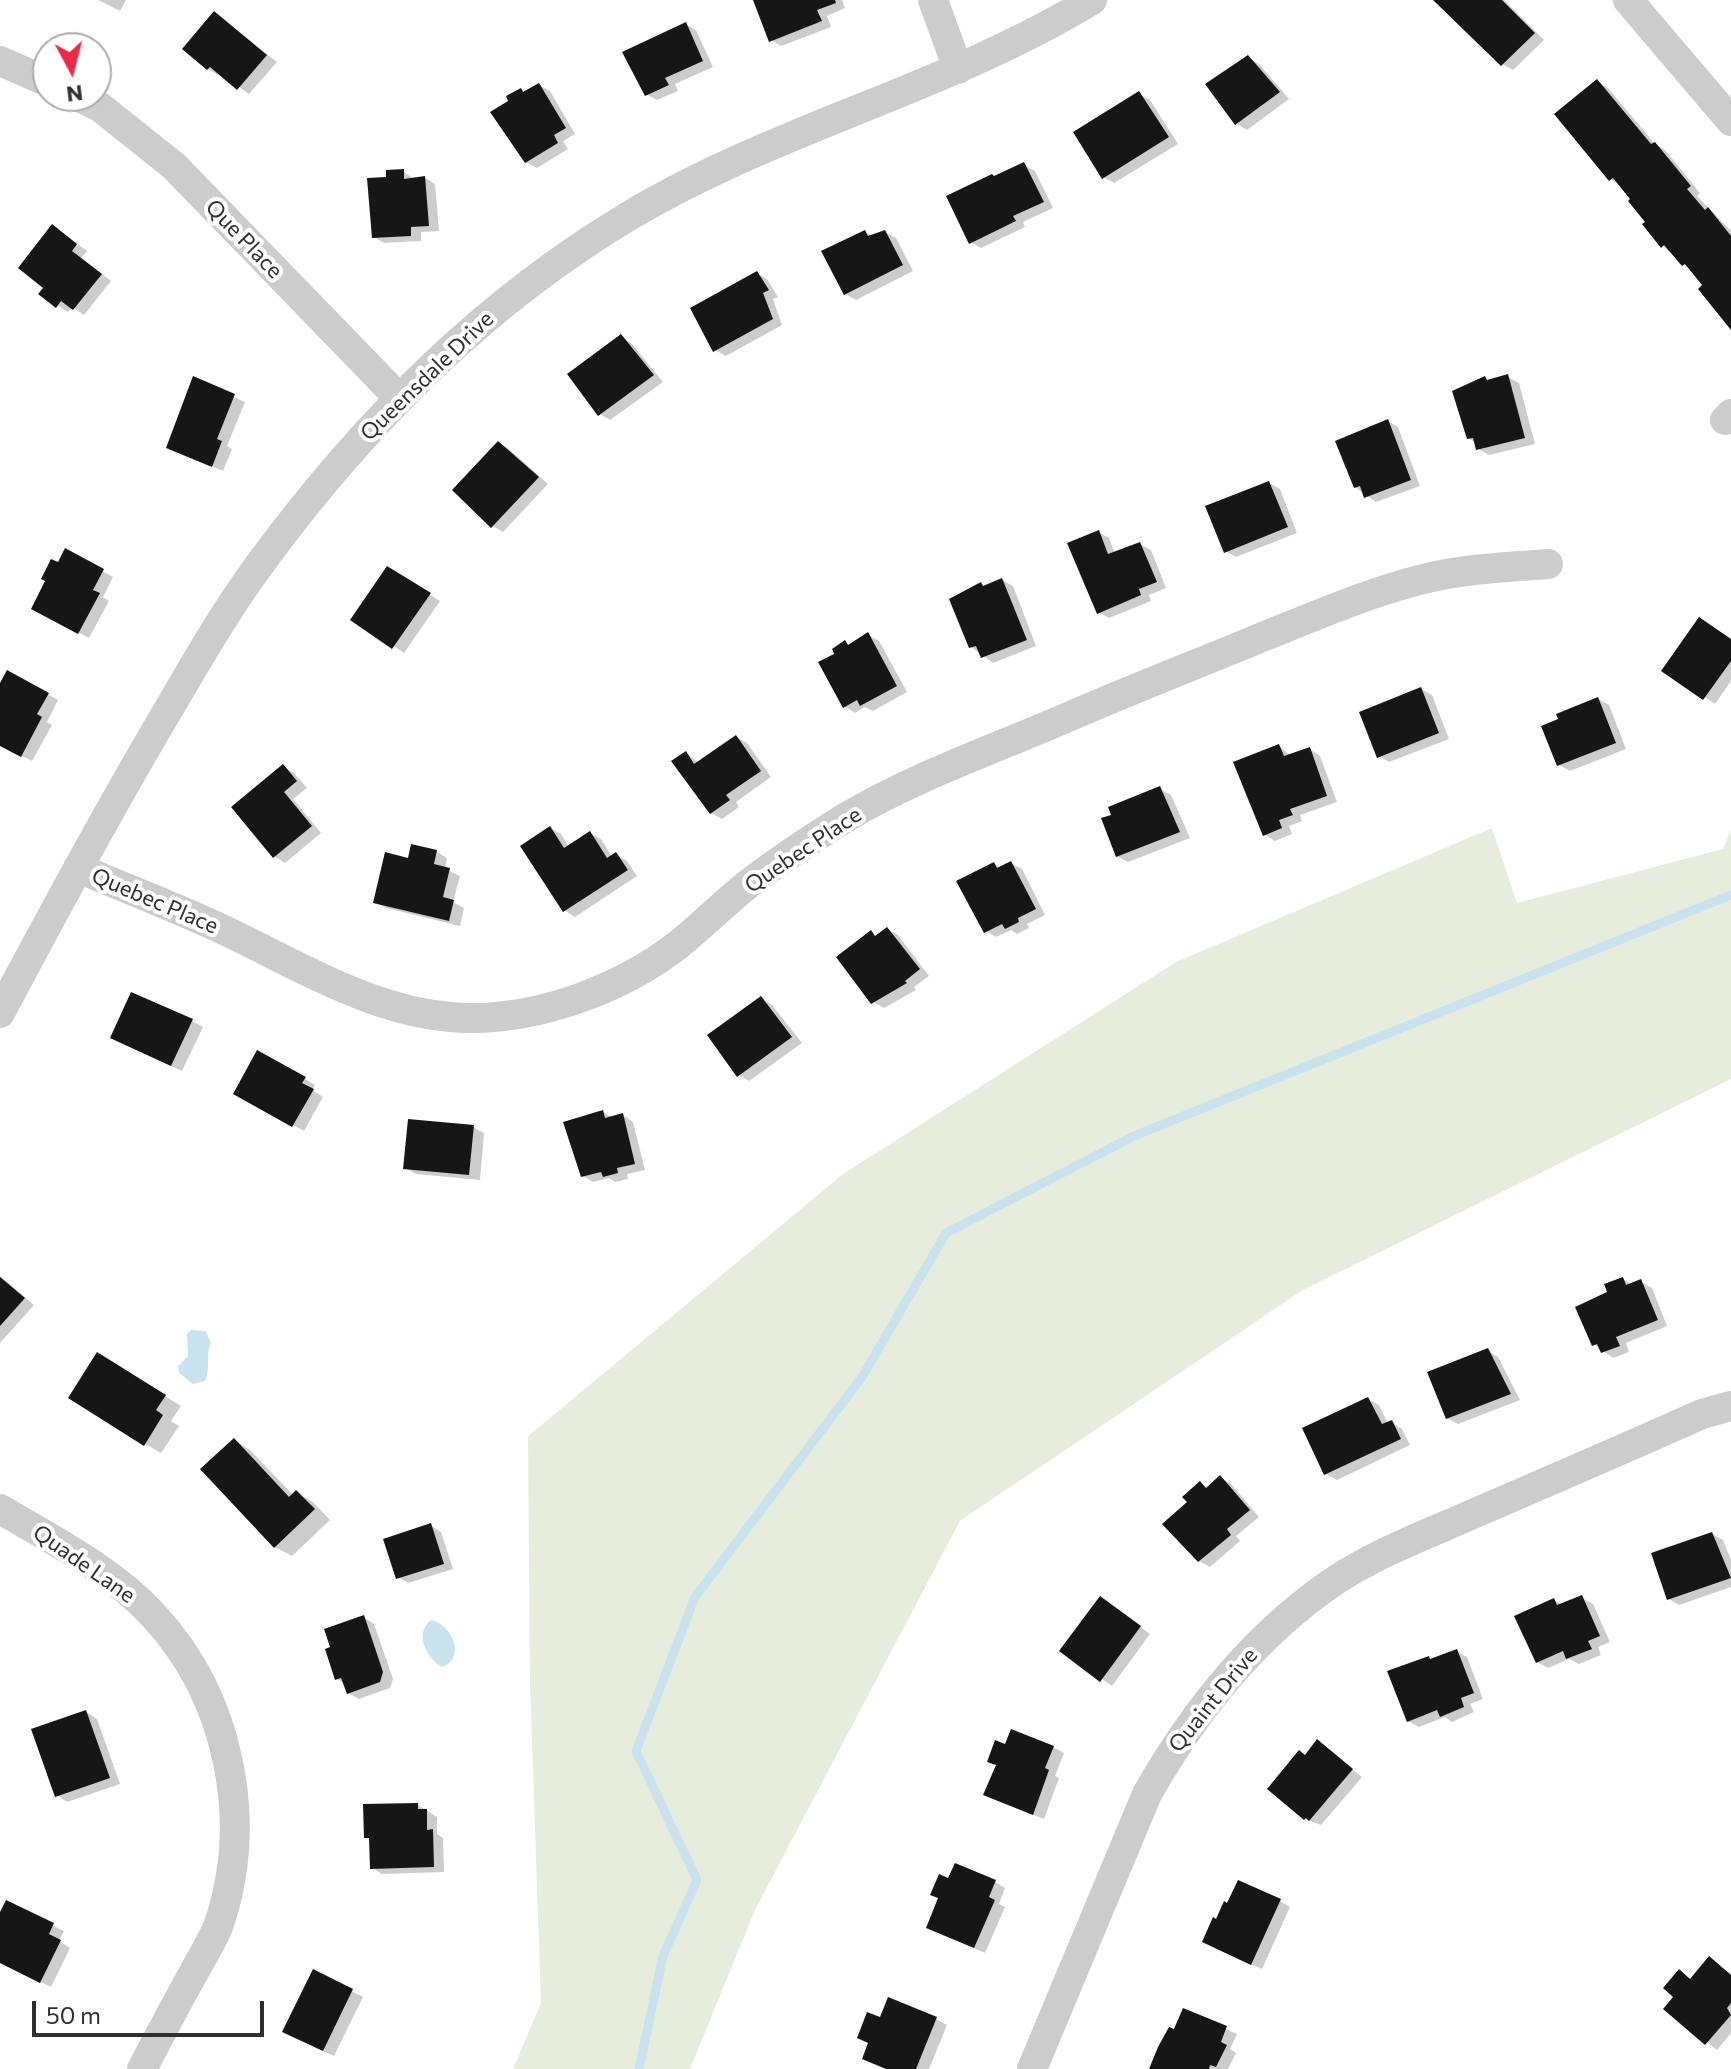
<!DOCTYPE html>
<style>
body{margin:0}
#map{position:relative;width:1731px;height:2069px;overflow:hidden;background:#fff;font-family:Commissioner,sans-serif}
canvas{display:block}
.north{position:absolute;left:32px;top:32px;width:80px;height:80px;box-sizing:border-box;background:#fff;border:2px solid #acacac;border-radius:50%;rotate:173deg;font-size:22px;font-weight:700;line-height:32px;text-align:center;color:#2f2f2f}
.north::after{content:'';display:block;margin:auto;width:28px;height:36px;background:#ef2945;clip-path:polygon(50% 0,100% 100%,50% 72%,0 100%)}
.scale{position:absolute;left:32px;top:2001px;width:232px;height:36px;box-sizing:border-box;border:4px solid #2f2f2f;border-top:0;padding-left:10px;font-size:24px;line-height:28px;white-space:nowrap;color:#2f2f2f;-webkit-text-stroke:6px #fff;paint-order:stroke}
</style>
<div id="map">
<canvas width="1731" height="2069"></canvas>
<div class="north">N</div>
<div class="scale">50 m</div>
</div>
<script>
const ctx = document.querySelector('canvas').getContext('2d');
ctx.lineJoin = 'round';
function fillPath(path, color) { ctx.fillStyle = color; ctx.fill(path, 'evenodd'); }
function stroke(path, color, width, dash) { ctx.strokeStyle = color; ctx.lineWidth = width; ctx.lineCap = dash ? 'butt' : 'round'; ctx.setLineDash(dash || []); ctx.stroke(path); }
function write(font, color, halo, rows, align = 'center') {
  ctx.font = font + ' Commissioner,sans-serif'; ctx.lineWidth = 8; ctx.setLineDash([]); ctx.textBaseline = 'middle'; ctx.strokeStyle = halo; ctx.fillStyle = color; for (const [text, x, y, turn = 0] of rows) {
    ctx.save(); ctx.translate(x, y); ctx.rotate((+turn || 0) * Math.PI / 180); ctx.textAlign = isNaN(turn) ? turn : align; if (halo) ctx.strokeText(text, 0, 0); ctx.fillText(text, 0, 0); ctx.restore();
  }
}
const green = new Path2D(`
 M1492,828L1517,903L1723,849L1731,830V1079L1303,1290L960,1521L755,1910L690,2069H513L541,2003L530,1684L528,1436L843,1174L1176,962Z`);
const water = new Path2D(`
 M191,1330L206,1331L211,1343C205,1355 211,1368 205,1381L193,1384L179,1373L178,1366L188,1356L187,1334Z
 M431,1620C452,1624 467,1659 442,1667C426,1658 414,1633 431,1620Z`);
const shadow = new Path2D(`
 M98,0H126L120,11Z
 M755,0H842L845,8L827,16L831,27L781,46L771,40Z
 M1434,0H1504L1544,40L1513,70L1502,64Z
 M215,13L277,62L249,94L220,73L218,75L208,69Z
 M685,24L696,30L713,67L675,84L678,91L657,100L646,94Z
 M1248,58L1259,64L1289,99L1247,130L1237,124Z
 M1598,82L1608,88L1655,144L1665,150L1700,193L1697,196L1731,231V326L1692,270L1663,246L1633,199L1621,185L1610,179Z
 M539,85L550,91L575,134L563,141L568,149L537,168L526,162L510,102L521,91L525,93Z
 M1139,94L1150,100L1178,144L1114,183L1103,177Z
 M1024,165L1035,171L1053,208L1023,222L1025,227L981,248L971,242L995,178Z
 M403,171L414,179L425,178L435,184L439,231L421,232V241L384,243L374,237L388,178Z
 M865,232L872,236L885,232L896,238L913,271L856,300L845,294Z
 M63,233L87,251L81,258L111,281L84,315L72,307L68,312L41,294Z
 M757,273L767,279L778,297L773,299L782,325L726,356L715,350Z
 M621,337L631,343L663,382L610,420L600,414Z
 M1508,377L1519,383L1535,444L1489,455L1478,449L1476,443L1468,438L1485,378L1490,381Z
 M194,379L245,402L227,446L232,449L223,471L168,447Z
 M1388,421L1398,427L1420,486L1376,502L1355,487Z
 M499,443L509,449L548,484L503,532L493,526Z
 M1269,483L1280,489L1297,533L1236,557L1225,551Z
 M1098,532L1109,538L1115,554L1140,544L1151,550L1166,588L1149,595L1151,601L1109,618L1098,612Z
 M66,551L113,577L103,597L109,601L89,638L33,608Z
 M388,568L440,601L404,653L353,619Z
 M1002,580L1013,586L1036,646L993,663L971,647L981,585L985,587Z
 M868,635L879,641L907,692L873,711L865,707L855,713L844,706L837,655L845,643L850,646Z
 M1731,640V681L1715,704L1664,670Z
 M8,673L58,700L47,722L52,725L32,761L0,744V685Z
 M1421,689L1432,695L1449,739L1389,762L1379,756Z
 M1598,699L1609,705L1626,749L1570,771L1559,765Z
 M736,737L747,743L771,777L736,802L739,807L722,819L711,813L686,753L699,763Z
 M1279,746L1291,756L1310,749L1320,756L1337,802L1300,815L1302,821L1289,826L1292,834L1275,841L1264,834Z
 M284,767L294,773L307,788L293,799L321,833L285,863L274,856Z
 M1160,789L1171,795L1190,838L1128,862L1117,856Z
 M550,828L561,834L569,847L590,833L601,839L612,857L616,854L627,861L637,876L575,917L564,910Z
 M412,846L437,852L447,858L445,869L460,876L453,902L464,908L460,926L386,908L375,902L409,860Z
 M1011,863L1022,869L1045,915L1027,924L1029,928L1017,934L1011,930L996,937L986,931L994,864L1001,868Z
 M887,929L898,935L929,976L914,987L916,990L884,1008L873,1002L871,933L877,937Z
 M761,998L772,1005L802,1043L749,1081L739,1075Z
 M192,1021L203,1027L182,1071L123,1044Z
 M258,1052L315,1085L312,1090L323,1097L304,1131L235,1093Z
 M603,1112L613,1118L623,1115L633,1122L645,1170L627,1174L628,1179L615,1182L609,1178L593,1182L583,1176Z
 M473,1127L484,1133L480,1180L416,1174L405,1168Z
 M0,1276L34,1305L0,1343Z
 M1623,1279L1632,1285L1641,1282L1652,1288L1667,1326L1626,1343L1629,1352L1613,1358L1594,1344L1610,1293Z
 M1488,1351L1498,1357L1520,1400L1458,1424L1447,1418Z
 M114,1364L181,1406L171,1421L179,1426L161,1453L145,1444Z
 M1368,1399L1379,1405L1388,1424L1391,1422L1402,1429L1410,1445L1337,1480L1326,1474Z
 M234,1440L250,1450L293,1495L297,1493L313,1502L330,1520L292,1556L275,1547Z
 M1221,1478L1231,1484L1259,1517L1236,1536L1240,1541L1210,1567L1199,1561L1190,1502L1200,1484L1208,1489Z
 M430,1525L441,1532L453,1569L408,1583L398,1577Z
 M1712,1534L1723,1540L1731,1560V1587L1679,1605L1669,1599Z
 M1582,1598L1593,1604L1610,1642L1598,1647L1601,1655L1579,1664L1569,1659L1548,1668L1537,1662L1554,1600L1562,1605Z
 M1111,1605L1150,1634L1112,1686L1062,1651Z
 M363,1617L374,1624L393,1679L390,1688L359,1699L348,1693L345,1683L337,1679Z
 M1456,1651L1467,1657L1483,1699L1470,1704L1474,1712L1452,1722L1445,1717L1419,1727L1408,1721L1429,1658L1433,1660Z
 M86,1712L97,1719L120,1784L67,1802L57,1795Z
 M1317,1742L1362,1777L1321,1825L1305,1819L1306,1756Z
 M1006,1747H1053L1064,1753L1055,1776L1059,1778L1044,1819L996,1800Z
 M418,1805L437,1817V1834L443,1838L444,1872L382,1874L372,1868L371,1839L366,1837Z
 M949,1881L995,1882L1005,1888L999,1904L1005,1907L985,1953L939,1933Z
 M1280,1901L1290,1907L1262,1969L1215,1948L1217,1922Z
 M7,1903L64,1931L59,1941L70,1948L51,1987L0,1962V1917Z
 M1710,1959L1731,1974V2033L1717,2050L1666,2009L1676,1997L1679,1972L1692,1980Z
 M314,1972L363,1997L334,2056L295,2037Z
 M1184,2010L1237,2034L1230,2049L1236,2053L1228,2069H1151L1175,2032Z
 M936,2019L947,2025L929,2069H886L881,2020Z`);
const stream = new Path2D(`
 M639,2069L663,1956L697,1880L636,1751L695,1597L862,1377L946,1233L1134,1136L1731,895`);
const building = new Path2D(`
 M753,0H835L836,3L817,10L822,21L769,42Z
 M1433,0H1502L1535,33L1501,66Z
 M214,11L267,55L237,90L210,67L207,70L182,49Z
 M686,22L703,61L665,78L669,85L645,96L622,52Z
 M1248,55L1280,92L1235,125L1205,84Z
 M1597,79L1651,144L1655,142L1691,186L1687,189L1705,210L1708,207L1731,236V330L1698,289L1702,285L1685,264L1682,266L1664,245L1661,248L1642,224L1645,222L1628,201L1630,199L1613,178L1609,181L1554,114Z
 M539,83L566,128L554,135L558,143L525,163L490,112L508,101L506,96L521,88L523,92Z
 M1139,91L1169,137L1102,179L1073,132Z
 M1024,162L1044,202L1013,216L1016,221L969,244L946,196L992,174L994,176Z
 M404,169V179L425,176L429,226L411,227V236L372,238L367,178L386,177V170Z
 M52,224L77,244L72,251L102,274L73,310L61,301L56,308L38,294L43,288L18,268Z
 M865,230L868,236L885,230L903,265L844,295L821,251Z
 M757,271L769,290L763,293L773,319L713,352L690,308Z
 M621,334L654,375L598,416L567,374Z
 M1508,374L1525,438L1476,450L1473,438L1467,439L1452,391L1485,376L1487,380Z
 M193,376L235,394L217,439L222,441L212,467L166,448Z
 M1388,419L1411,480L1364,498L1360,486L1354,488L1335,441Z
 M498,441L539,477L491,528L452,490Z
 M1269,481L1288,527L1224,553L1205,506Z
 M1099,530L1108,554L1140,542L1157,582L1139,589L1141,595L1097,614L1067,543Z
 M65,548L104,569L93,590L100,593L78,634L31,609L45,581L41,579L51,559L58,562Z
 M387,566L431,593L392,649L350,620Z
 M1002,578L1027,640L981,658L976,646L969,648L949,599L981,582L983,586Z
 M1699,617L1731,639V661L1703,700L1661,671Z
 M868,632L897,686L860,706L857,700L843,708L818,662L834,654L832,649L845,640L848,645Z
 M7,670L49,693L37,714L42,717L21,757L0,746V683Z
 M1421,687L1439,733L1377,758L1359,712Z
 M1598,697L1616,743L1557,766L1541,726L1558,719L1556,714Z
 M736,735L761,771L726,795L730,800L710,814L671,761L686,751L694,764Z
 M1279,744L1284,756L1310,747L1327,796L1290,809L1293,815L1279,820L1282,828L1263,836L1233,762Z
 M283,764L297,781L284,792L312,826L273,858L231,807Z
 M1160,786L1180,832L1116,857L1101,818L1111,815L1108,807Z
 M550,826L564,848L590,831L607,858L616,852L628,870L563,912L520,846Z
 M411,844L437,850L434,864L450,868L443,897L454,900L449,921L373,903L385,852L408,858Z
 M1011,861L1036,909L1018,918L1019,922L1005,929L1002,924L984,933L956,881L994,862L997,868Z
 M887,927L920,969L905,981L907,983L871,1004L836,957L871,930L875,936Z
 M131,992L193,1019L171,1066L110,1038Z
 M761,996L792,1037L737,1077L707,1035Z
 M257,1050L306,1077L302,1083L314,1089L292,1127L233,1094Z
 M603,1110L605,1118L623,1113L635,1164L617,1168L618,1173L603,1177L601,1172L581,1177L563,1122Z
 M408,1119L474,1125L469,1175L403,1169Z
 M0,1277L25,1298L0,1326Z
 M1623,1277L1626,1285L1641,1279L1658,1320L1616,1337L1620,1346L1601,1353L1597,1344L1592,1346L1575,1307L1607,1292L1604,1284Z
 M1488,1348L1511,1394L1446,1419L1427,1372Z
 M97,1352L166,1395L156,1410L163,1415L144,1446L68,1398Z
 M1368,1397L1382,1424L1392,1420L1401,1439L1324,1475L1302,1428Z
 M234,1438L289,1497L296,1490L315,1509L274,1548L200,1469Z
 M1220,1475L1250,1510L1227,1529L1231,1535L1198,1562L1162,1524L1187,1502L1182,1497L1200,1481L1206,1488Z
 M431,1523L444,1564L396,1579L383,1539Z
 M1712,1532L1731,1578L1667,1600L1651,1553Z
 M1582,1595L1600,1636L1588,1641L1592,1649L1566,1659L1563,1651L1536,1663L1514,1616L1554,1598L1557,1605Z
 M1100,1596L1141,1626L1100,1682L1059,1651Z
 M364,1615L383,1672L380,1682L347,1694L341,1678L335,1680L325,1649L330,1647L324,1629Z
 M1457,1649L1474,1693L1461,1698L1464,1707L1440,1717L1437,1710L1407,1722L1387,1671L1429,1656L1430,1659Z
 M86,1710L110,1778L55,1797L31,1729Z
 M1011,1729L1054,1746L1045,1768L1049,1770L1033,1815L983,1795L996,1765L987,1762L995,1740L1005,1744Z
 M1317,1739L1353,1769L1309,1821L1306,1818L1304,1820L1267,1789L1299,1750L1305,1755Z
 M418,1803V1809H427V1830L433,1829L434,1867L370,1869L369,1838H364L363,1804Z
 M955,1863L996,1880L989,1897L995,1900L974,1948L926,1928L938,1898L930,1895L939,1874L948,1878Z
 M1238,1880L1281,1899L1251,1965L1202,1942L1213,1917L1216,1919L1224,1901L1227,1903Z
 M6,1900L54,1923L49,1934L61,1940L40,1983L0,1963V1912Z
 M1709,1956L1731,1975V2003L1727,2008L1731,2015L1705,2045L1663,2009L1673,1997L1663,1988L1679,1969L1690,1979Z
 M313,1969L353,1989L323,2051L282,2032Z
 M888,1997L937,2017L916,2069H886L862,2059L868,2043L857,2038L867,2012L880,2017Z
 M1183,2008L1227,2026L1221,2042L1227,2045L1216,2067L1210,2065L1209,2069H1149L1158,2047L1169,2027L1174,2029Z`);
const minor = new Path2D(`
 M933,0L958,69
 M1628,0L1731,121
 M0,61L48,82
 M77,96L100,107L174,166L399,398
 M1725,420L1731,414
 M78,868C127,889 178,908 226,931C306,969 384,1019 475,1018C545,1017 622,988 678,945C703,925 726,901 751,882C781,859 813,838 845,818C914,777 992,750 1066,718C1130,690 1195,665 1260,638C1313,617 1365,594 1419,580C1461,569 1505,567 1548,564
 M0,1013C52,915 105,817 161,722C193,668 223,614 260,564C361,426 482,304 629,216C776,128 946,89 1092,0
 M0,1509C53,1540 113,1571 154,1616C229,1697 254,1819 219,1924C213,1940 202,1957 194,1972C176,2004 159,2037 142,2069
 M1032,2069L1147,1794C1193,1713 1254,1637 1330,1584C1374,1554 1425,1535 1473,1514C1549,1481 1626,1448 1702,1414L1731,1406`);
const streetNames = [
 ["Que Place",244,239,46],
 ["Queensdale Drive",427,376,-44],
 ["Quebec Place",803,850,-34],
 ["Quebec Place",155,901,23],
 ["Quade Lane",84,1564,35],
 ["Quaint Drive",1213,1700,-51]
];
fillPath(green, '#e6eddc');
fillPath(water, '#c8e2ee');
fillPath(shadow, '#0003');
stroke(stream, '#c8e2ee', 9);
fillPath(building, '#161616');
stroke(minor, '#ccc', 30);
write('22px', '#2f2f2f', '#fff', streetNames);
</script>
